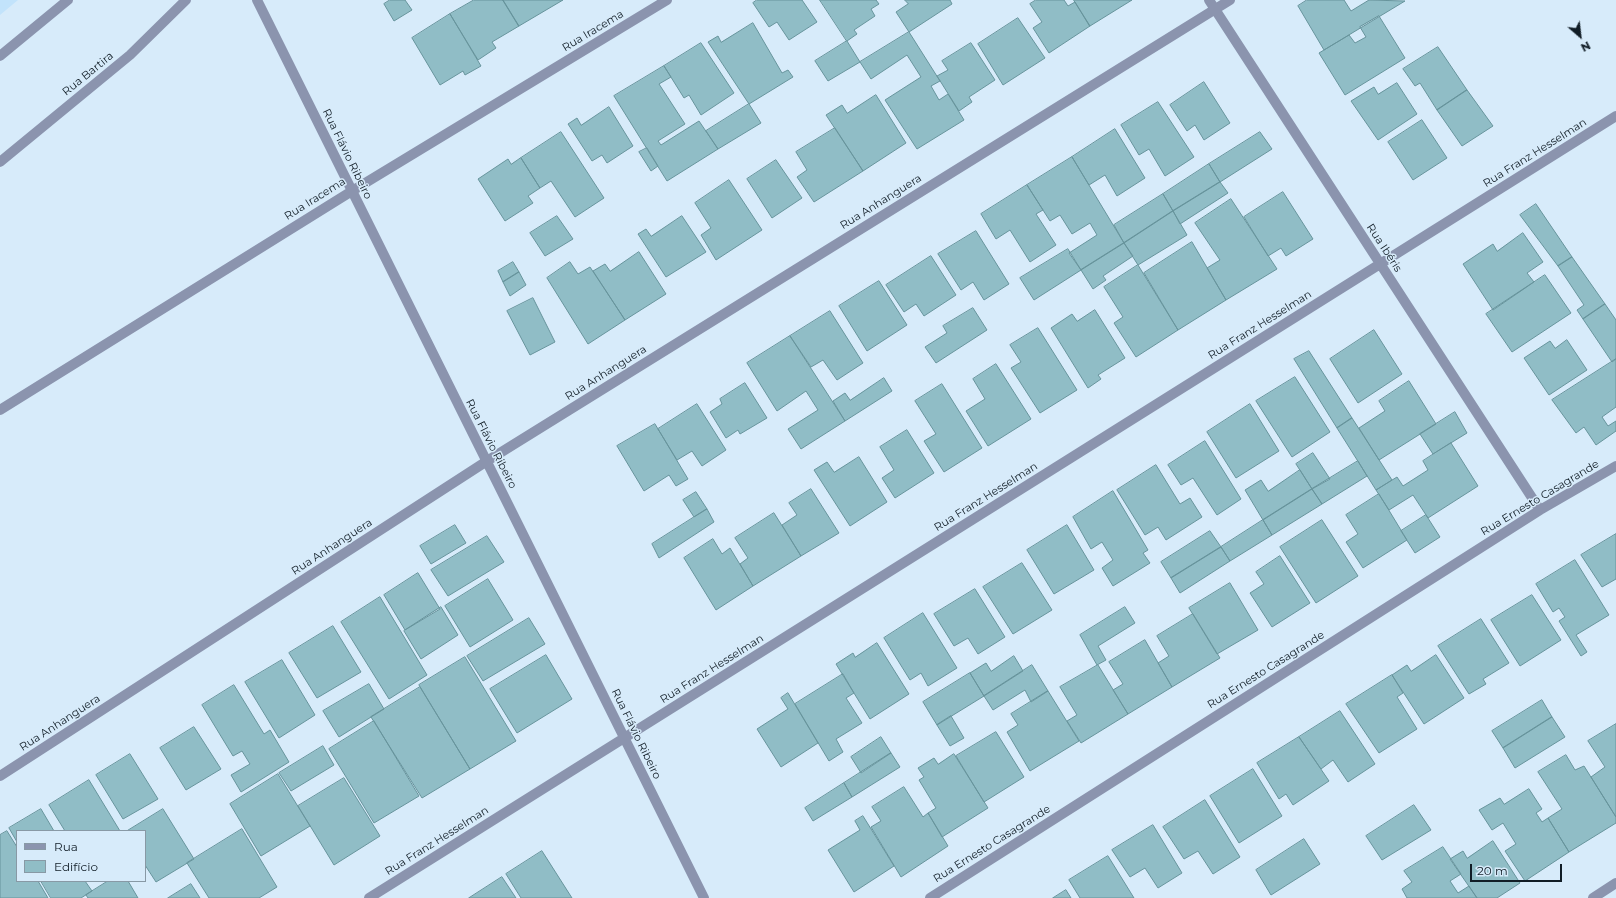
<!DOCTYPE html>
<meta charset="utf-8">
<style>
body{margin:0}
#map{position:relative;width:1616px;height:898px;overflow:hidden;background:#d7ebfa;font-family:Montserrat,sans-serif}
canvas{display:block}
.legend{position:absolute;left:16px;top:830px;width:130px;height:52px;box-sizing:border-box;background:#d7ebfa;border:1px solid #8899a5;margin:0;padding:5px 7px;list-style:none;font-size:12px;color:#111d26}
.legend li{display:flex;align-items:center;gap:8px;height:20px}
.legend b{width:20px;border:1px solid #8899a5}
.north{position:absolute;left:1560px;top:16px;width:40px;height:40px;-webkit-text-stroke:3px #d7ebfa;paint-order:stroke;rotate:152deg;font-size:11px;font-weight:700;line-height:16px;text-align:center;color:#111d26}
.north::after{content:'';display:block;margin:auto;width:14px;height:18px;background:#111d26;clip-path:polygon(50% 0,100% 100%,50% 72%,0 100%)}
.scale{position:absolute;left:1470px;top:864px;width:92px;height:18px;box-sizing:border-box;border:2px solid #111d26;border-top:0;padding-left:5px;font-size:12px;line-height:14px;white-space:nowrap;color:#111d26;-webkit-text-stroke:3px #d7ebfa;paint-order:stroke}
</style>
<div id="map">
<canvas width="1616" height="898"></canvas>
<ul class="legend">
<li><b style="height:5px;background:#8b94ae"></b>Rua</li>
<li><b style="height:11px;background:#90bdc6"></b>Edifício</li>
</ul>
<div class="north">N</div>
<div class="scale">20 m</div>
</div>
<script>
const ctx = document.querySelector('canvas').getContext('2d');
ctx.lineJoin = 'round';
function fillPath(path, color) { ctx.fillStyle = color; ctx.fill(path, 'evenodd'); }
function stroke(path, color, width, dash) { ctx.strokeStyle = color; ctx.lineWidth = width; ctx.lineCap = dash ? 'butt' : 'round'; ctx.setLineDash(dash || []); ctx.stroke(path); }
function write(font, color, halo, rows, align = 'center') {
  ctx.font = font + ' Montserrat,sans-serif'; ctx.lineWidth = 3; ctx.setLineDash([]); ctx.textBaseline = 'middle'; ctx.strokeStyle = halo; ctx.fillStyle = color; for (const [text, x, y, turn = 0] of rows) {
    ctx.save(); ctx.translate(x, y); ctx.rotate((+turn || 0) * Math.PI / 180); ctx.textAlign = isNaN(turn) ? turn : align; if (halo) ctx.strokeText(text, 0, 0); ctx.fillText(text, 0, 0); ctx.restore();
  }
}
const built = new Path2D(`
 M0,0H18L0,15Z`);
const building = new Path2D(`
 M390,0H405L412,10L394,21L384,4Z
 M474,0H503L519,26L492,42L496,48L478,60L450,14Z
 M503,0H563L519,26Z
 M757,0H802L817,22L789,40L777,22L769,27L753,3Z
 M820,0H876L879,4L871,9L875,16L854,30L857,34L847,41Z
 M905,0H950L952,4L909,32L896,12L908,4Z
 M1036,0H1064L1068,6L1075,2L1090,26L1049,53L1033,28L1042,22L1030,4Z
 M1074,0H1132L1090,26Z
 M1307,0H1344L1351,11L1369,0L1405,1L1324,50L1298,6Z
 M450,14L481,66L465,75L463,71L440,85L412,38Z
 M1379,16L1405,58L1345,95L1319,53L1349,35L1355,43L1366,37L1360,27Z
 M1018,18L1045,58L1003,85L978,44Z
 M753,23L782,73L788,70L793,77L749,104L708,42L718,36L721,42Z
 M909,32L940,81L931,86L939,100L948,94L964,120L917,149L885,100L921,77L907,55L871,79L860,62Z
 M847,41L860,62L828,81L815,61Z
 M701,43L734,93L701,115L689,95L684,98L664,66Z
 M971,43L995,80L969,97L972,102L959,111L937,76L948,70L942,61Z
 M1438,47L1467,90L1437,110L1420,83L1415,86L1403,69Z
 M664,66L671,77L659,84L685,124L658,141L661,145L699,121L718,149L667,181L614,96Z
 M1204,82L1230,123L1204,140L1195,125L1187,131L1170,105Z
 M1397,83L1417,114L1378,140L1351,101L1374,87L1378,94Z
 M1467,90L1493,126L1462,146L1437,110Z
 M876,95L906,143L863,171L826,115L842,105L847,113Z
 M1158,102L1194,157L1165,176L1149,149L1139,155L1121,125Z
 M749,104L761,123L718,149L706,131Z
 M609,107L633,146L607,163L602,155L592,161L568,124L577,118L581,125Z
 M1422,120L1447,158L1413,180L1388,142Z
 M835,128L863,171L814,202L797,177L807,170L796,152Z
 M1115,129L1145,178L1117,196L1105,175L1089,185L1072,157Z
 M561,132L604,198L575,217L551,181L540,188L521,158Z
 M1260,132L1272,149L1220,182L1209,164Z
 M647,148L658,166L651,171L639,152Z
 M1072,157L1124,243L1081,270L1069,253L1097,235L1090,223L1072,234L1060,215L1050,221L1027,185Z
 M521,158L540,188L528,196L533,203L505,221L478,179L508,159L511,164Z
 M776,160L802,198L772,218L747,179Z
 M1209,164L1220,182L1173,211L1163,194Z
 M729,180L762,230L716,260L701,235L711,228L695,203Z
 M1220,182L1228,193L1180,224L1173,211Z
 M1027,185L1043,210L1036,214L1056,245L1030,262L1010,230L996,239L981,214Z
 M1283,192L1313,239L1286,256L1281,248L1268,256L1244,217Z
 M1163,194L1173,211L1124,243L1114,225Z
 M1231,199L1277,269L1226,300L1207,268L1220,260L1195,223Z
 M1536,204L1572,257L1558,266L1520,215Z
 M1173,211L1187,235L1138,265L1124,243Z
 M557,216L573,239L545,256L530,233Z
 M682,216L706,252L666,277L638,234L646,229L651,236Z
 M976,231L1009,284L984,300L973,282L961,290L938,254Z
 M1523,233L1543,262L1527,273L1534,282L1493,310L1463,264L1493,244L1497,251Z
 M1192,242L1226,300L1178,330L1144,273Z
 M1124,243L1133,256L1103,276L1106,280L1093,289L1081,270Z
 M1068,249L1081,270L1034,300L1020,278Z
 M639,252L666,294L625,320L593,271L605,264L610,271Z
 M931,256L956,295L924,316L916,304L904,312L886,285Z
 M1572,257L1605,304L1583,319L1577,310L1584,305L1558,266Z
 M513,262L519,272L503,282L498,271Z
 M570,262L578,274L590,267L625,320L588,344L547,278Z
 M1138,265L1178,330L1136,357L1114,323L1123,317L1104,287Z
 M519,272L526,285L510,296L503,282Z
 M1545,275L1571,313L1512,352L1486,314Z
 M879,281L907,325L867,351L839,306Z
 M533,298L555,342L530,355L507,311Z
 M1605,304L1616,320V359L1612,362L1583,319Z
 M973,308L987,330L936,363L925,347L947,333L943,326Z
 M1095,310L1125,358L1098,375L1101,379L1088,388L1051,328L1072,314L1077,321Z
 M830,311L863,363L837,380L823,360L811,367L790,336Z
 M1038,328L1077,390L1040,413L1011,368L1021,362L1010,345Z
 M1374,330L1402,374L1358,403L1330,359Z
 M790,336L845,421L801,449L788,429L818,410L806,391L777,411L747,363Z
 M1567,340L1587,370L1549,395L1524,358L1550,341L1555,348Z
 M1309,351L1352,418L1337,428L1294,359Z
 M1616,359V407L1602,417L1608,426L1616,421V431L1596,445L1584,427L1576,433L1552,400Z
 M996,364L1031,419L988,446L966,411L985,399L973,379Z
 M1295,377L1330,432L1292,457L1256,401Z
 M884,378L892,391L845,421L833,401L845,393L850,400Z
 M1409,381L1436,424L1379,460L1359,428L1385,411L1379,401Z
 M745,383L767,418L740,434L738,430L726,438L710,412L722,404L720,399Z
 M942,384L982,448L944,472L924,441L936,434L915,401Z
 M697,404L726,450L702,466L692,451L677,460L658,429Z
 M1250,404L1279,451L1236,478L1207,432Z
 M1455,412L1467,433L1433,454L1420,434Z
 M1352,418L1392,480L1376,490L1337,428Z
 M655,424L688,479L676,486L669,475L644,491L617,446Z
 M907,430L934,473L895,498L882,478L894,470L880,447Z
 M1205,441L1241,499L1217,515L1193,478L1181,485L1168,465Z
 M1451,443L1478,486L1428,518L1413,495L1389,510L1376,490L1397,477L1403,486L1428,470L1423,461Z
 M1313,453L1330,479L1312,489L1296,464Z
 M859,457L887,502L850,526L814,470L827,462L834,472Z
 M1358,461L1367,476L1322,504L1312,489Z
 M1156,465L1180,504L1190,498L1202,517L1166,540L1158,527L1145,535L1117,490Z
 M1300,470L1312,489L1263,520L1245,490L1261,480L1268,491Z
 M811,489L839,533L801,556L782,525L797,515L789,503Z
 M1312,489L1322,504L1272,535L1263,520Z
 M1113,491L1148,550L1143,553L1150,563L1113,586L1102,568L1113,560L1102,542L1091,549L1073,517Z
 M696,492L707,509L694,517L683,500Z
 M1379,494L1407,540L1363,568L1346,542L1358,534L1346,515Z
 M707,509L714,522L659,558L652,544Z
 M774,513L801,556L753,586L740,564L748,558L735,538Z
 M1426,515L1440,537L1415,553L1401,531Z
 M1263,520L1272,535L1230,561L1221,547Z
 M1322,520L1358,576L1316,603L1280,547Z
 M455,525L466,543L431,564L420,546Z
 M1067,525L1094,570L1054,594L1027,550Z
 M1210,531L1221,547L1171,578L1161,562Z
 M1616,534V579L1602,587L1581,555Z
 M487,536L504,562L448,596L431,570Z
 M713,539L722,554L730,548L753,586L716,610L684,558Z
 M1221,547L1230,561L1180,593L1171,578Z
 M1280,556L1310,603L1272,627L1250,593L1264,584L1256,572Z
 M1575,560L1609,615L1576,635L1587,652L1581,656L1559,621L1565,617L1559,608L1553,612L1536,584Z
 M1022,563L1052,610L1013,634L983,587Z
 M418,573L440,609L405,630L384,595Z
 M488,579L513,620L470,647L445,606Z
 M1230,583L1258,630L1217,654L1189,608Z
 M975,589L1005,637L978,654L968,638L954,646L934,614Z
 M1532,595L1561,640L1520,666L1491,620Z
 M380,597L427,675L389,699L341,622Z
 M441,607L458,635L421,659L404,631Z
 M1125,607L1135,623L1098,646L1106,660L1097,665L1080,635Z
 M923,613L957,668L928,686L921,673L910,680L884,638Z
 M1193,614L1220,658L1172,687L1158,663L1169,656L1157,636Z
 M529,618L545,644L483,681L467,656Z
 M1481,619L1509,663L1483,679L1486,684L1469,694L1438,646Z
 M333,626L361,672L317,698L289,653Z
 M1145,640L1172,687L1128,714L1113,690L1123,684L1109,662Z
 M877,643L909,694L870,719L836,664L853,653L855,657Z
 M546,655L572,699L517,733L490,689Z
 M1436,655L1464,698L1424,724L1392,675L1407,665L1411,671Z
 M1014,656L1023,671L984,696L970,673L986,663L991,671Z
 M465,657L516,741L470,769L419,685Z
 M282,660L315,715L279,738L245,682Z
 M1032,665L1048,691L1031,702L1025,690L993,710L984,696Z
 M1098,665L1128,714L1081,743L1067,721L1077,715L1060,687Z
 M970,673L984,696L937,725L923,702Z
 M843,674L854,693L846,698L862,723L836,739L843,752L829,761L795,704Z
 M1392,675L1403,693L1397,697L1417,729L1379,753L1346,704Z
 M369,684L384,709L339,737L323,711Z
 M234,685L264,734L270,730L289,762L241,792L231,775L250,764L242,751L233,756L202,705Z
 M420,687L470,769L422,798L371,717Z
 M1048,691L1079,741L1030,771L1007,732L1018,725L1011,714Z
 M788,693L818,743L781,767L757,729L788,709L781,698Z
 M1542,700L1552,717L1503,748L1492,731Z
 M1340,711L1375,764L1348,782L1333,760L1321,769L1299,737Z
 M951,716L964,738L950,746L937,725Z
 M1552,717L1565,737L1515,768L1503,748Z
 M374,721L419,796L374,823L329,749Z
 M1616,724V817L1591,777L1605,767L1588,741Z
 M194,727L221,769L186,790L160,748Z
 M996,732L1024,777L984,802L956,756Z
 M881,737L891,753L861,773L851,757Z
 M1299,737L1329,781L1293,805L1286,794L1279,799L1257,763Z
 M323,746L334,765L291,791L279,773Z
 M891,753L900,767L852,797L844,783Z
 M130,754L158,799L123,819L96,775Z
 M954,754L988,808L942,837L928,813L936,808L919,780L924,777L918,768L934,758L938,764Z
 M1566,755L1575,770L1584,766L1616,817V823L1569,852L1548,818L1562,809L1538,772Z
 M1253,769L1282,816L1239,843L1210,796Z
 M278,774L310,826L261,856L230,804Z
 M344,778L380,836L334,865L298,806Z
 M89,780L120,831H65L49,805Z
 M844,783L852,797L813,821L805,808Z
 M904,787L923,817L928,813L948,846L901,877L871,827L881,821L872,807Z
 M1529,789L1542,809L1536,813L1542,822L1548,818L1569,852L1525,881L1505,851L1516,844L1503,823L1492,830L1479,810L1500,798L1504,804Z
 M1205,800L1240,857L1213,874L1198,851L1184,859L1163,827Z
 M1414,805L1431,830L1382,860L1366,836Z
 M41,809L54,831H17V842L9,828Z
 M163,809L194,859L156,882L145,865V831H127Z
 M863,816L894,866L854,892L828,850L860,830L855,821Z
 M1153,825L1182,873L1158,888L1145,868L1130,877L1112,850Z
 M242,829L277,887L259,898H209L187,863Z
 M7,831L17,847V881H38L48,898H0V835Z
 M1304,839L1320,864L1271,895L1256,870Z
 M1493,841L1520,883L1497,898H1477L1450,859L1463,851L1467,858Z
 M1443,847L1461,874L1450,881L1458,893L1469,886L1477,898H1407L1402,889L1412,882L1404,871Z
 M542,851L572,898H521L506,874Z
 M1108,856L1134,898H1080L1069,880Z
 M502,877L516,898H469Z
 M41,881H85L92,891L81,898H51Z
 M108,881H128L138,898H88L86,895Z
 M191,884L200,898H168Z
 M1066,890L1071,898H1053Z`);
const minor = new Path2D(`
 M257,0L704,898
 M1209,0L1540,510
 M0,410L352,191L667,0
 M0,776L487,461L1230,0
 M369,898L1616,116
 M930,898L1540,510L1616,466
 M1593,898L1616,883`);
const tertiary = new Path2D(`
 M0,56L68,0
 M0,162L130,55L186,0`);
const streetNames = [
 ["Rua Iracema",593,31,-31],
 ["Rua Bartira",88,74,-39],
 ["Rua Franz Hesselman",1535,153,-32],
 ["Rua Flávio Ribeiro",347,154,64],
 ["Rua Iracema",315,199,-32],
 ["Rua Anhanguera",881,202,-32],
 ["Rua Ibéris",1384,248,57],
 ["Rua Franz Hesselman",1260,325,-32],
 ["Rua Anhanguera",606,373,-32],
 ["Rua Flávio Ribeiro",491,444,63],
 ["Rua Franz Hesselman",986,497,-32],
 ["Rua Ernesto Casagrande",1540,498,-31],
 ["Rua Anhanguera",332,547,-33],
 ["Rua Franz Hesselman",712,669,-32],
 ["Rua Ernesto Casagrande",1266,670,-32],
 ["Rua Anhanguera",60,723,-33],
 ["Rua Flávio Ribeiro",636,734,64],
 ["Rua Franz Hesselman",437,841,-32],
 ["Rua Ernesto Casagrande",992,844,-32]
];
fillPath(built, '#c2e3fb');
fillPath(building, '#90bdc6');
stroke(building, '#67949c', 1);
stroke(minor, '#8b94ae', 10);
stroke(tertiary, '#8b94ae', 10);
write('11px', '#111d26', '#d7ebfa', streetNames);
</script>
